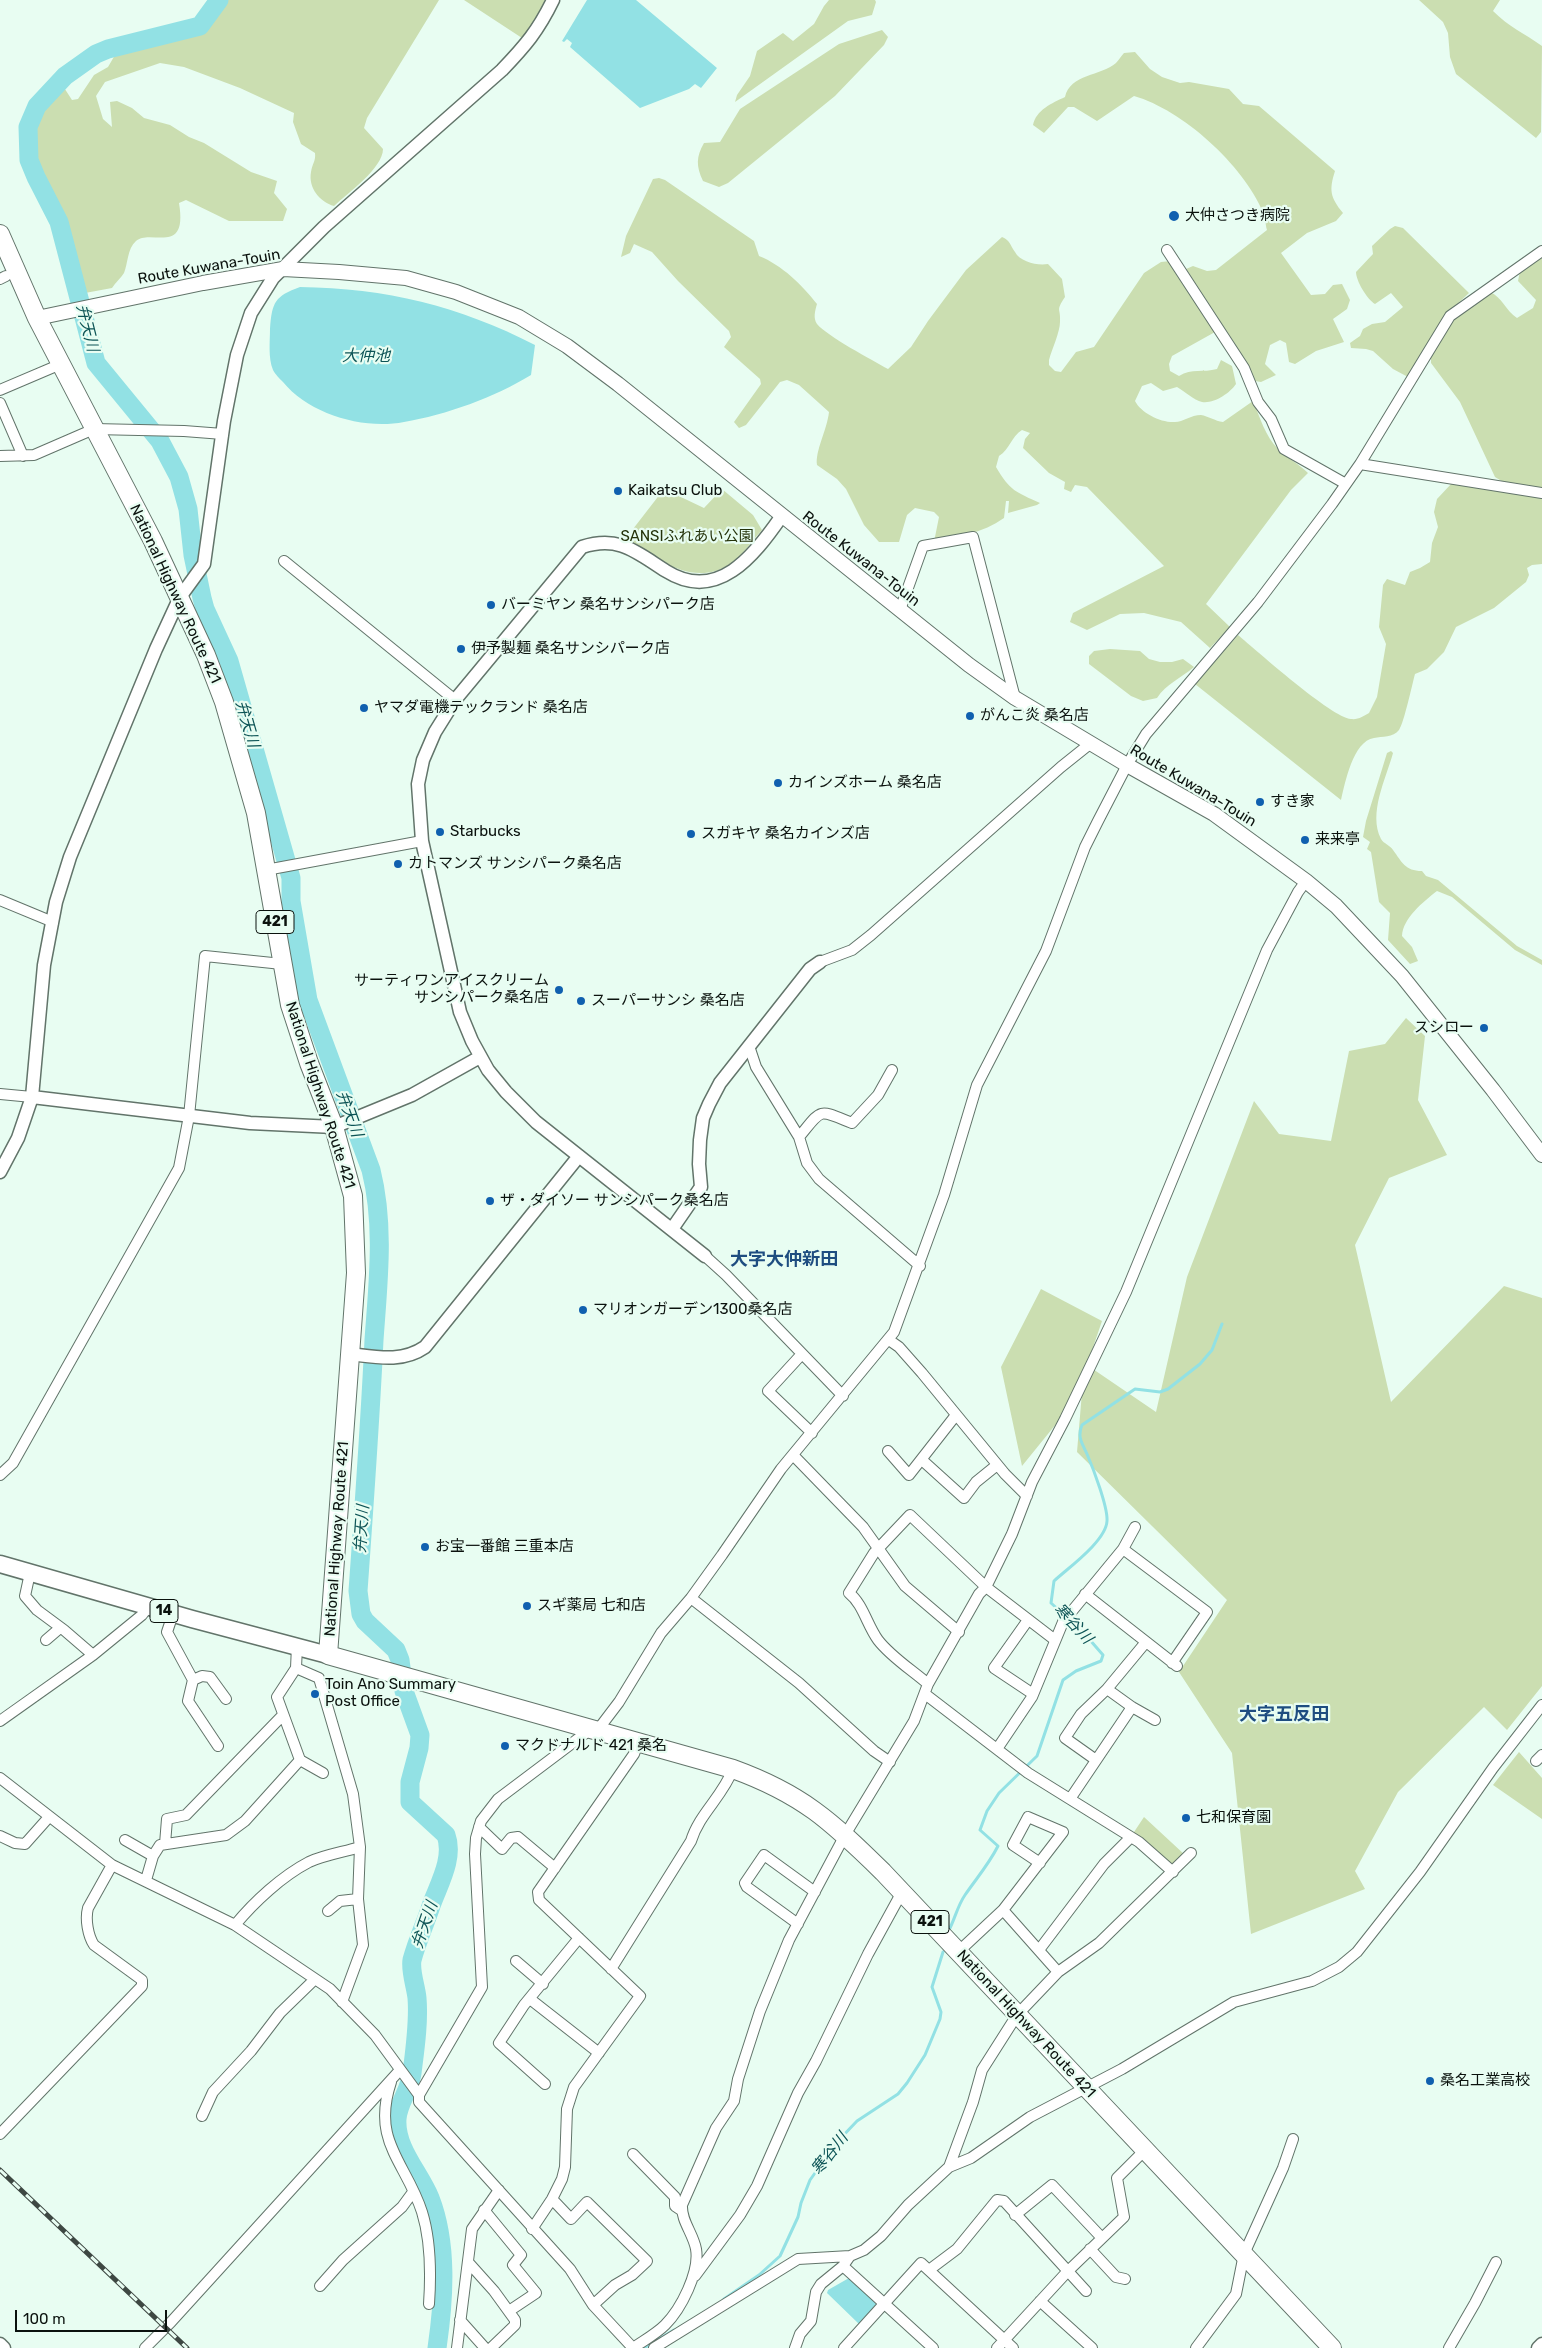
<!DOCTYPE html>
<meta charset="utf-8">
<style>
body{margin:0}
#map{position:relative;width:1542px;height:2348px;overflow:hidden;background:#e8fdf2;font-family:Rubik,sans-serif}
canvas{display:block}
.scale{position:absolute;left:15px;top:2310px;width:152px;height:22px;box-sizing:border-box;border:2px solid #0b120e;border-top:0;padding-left:6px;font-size:15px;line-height:18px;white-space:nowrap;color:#0b120e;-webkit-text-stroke:4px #e8fdf2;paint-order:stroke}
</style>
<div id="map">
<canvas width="1542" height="2348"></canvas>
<div class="scale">100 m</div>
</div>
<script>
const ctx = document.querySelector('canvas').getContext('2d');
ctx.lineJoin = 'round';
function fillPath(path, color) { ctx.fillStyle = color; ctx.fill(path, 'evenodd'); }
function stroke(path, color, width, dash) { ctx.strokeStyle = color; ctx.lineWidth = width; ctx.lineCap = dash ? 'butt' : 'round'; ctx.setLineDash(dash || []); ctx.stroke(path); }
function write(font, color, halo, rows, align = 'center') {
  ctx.font = font + ' Rubik,"Noto Sans JP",sans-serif'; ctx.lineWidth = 4.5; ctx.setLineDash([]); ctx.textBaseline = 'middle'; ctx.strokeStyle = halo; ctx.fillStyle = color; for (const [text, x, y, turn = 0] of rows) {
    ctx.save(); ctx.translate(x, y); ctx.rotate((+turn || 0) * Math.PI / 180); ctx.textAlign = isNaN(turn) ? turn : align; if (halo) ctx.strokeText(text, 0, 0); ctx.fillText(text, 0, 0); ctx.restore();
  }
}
const green = new Path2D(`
 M224,0H439L367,118L364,128L383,149C383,168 348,193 334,206C320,202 308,188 311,172C312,164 316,161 315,153L301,144L293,122L294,113L240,88L184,67L160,63L105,82L96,96L103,119L112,127L110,102L117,101L132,108L144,118L170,125L189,137L204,143L251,172L277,181L274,193L287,209L283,221H229L186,200L179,203C188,257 150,228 136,241C127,249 128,264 124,273C121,278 115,283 112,288L85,293L63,221L39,173L31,144L32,122L37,112L61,83L72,100L78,99L94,75L108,67L115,55L131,50L142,49L151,42L197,32L211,21Z
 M464,0H545L540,13L522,38Z
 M829,0H875L876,2L872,15L848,21L735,102L737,95L750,76L757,51L783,33L793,41L814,24L824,6Z
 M1419,0H1500L1493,11C1509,27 1524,33 1542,46L1541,132L1536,138L1456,74L1450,57L1448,33L1443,22Z
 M882,30L888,37L884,45L835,96L728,183L719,187L703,181C696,166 696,157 704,143L720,142L740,109L839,44Z
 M1135,52L1150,69L1162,77L1180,83L1189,82L1229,89L1243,104L1259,106L1335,171C1329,190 1330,197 1343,213L1336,221L1307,233L1281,253L1311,295L1325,294L1333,285L1342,284L1350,300L1347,309L1333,319L1344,342L1316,351L1295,364L1289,362L1286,343L1280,340L1270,345L1265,364L1276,375L1261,382L1255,381L1244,358L1186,269L1193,266L1207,271L1216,270L1267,230C1265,224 1266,217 1263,212C1243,165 1183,110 1134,96L1097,121L1074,107H1068L1044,133L1033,125C1036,110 1052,103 1065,97C1070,74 1101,76 1116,63C1119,60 1121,56 1124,53Z
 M659,178L665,180L754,241L759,256C782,265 802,285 817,304C815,311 813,318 817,324C827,336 872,360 888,369L911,347L928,321L966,270L1002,237C1010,240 1010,245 1015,252C1020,262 1038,266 1048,264L1062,279L1065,297C1055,312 1061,307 1060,322C1060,332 1052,349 1049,360V365L1055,371L1061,372L1076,352L1094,347L1144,273L1161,262L1171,261L1215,332L1172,356L1169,364L1170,371L1179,376C1192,368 1203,373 1217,369L1221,360L1232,366L1236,384C1230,393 1214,404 1202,402C1194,400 1184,391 1177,387L1163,391L1151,383L1142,386L1135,401C1141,413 1161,423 1175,422C1183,422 1191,415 1201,415C1208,416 1215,421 1223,422L1253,401C1260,417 1265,436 1278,449C1287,458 1299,464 1308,473L1291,490L1206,604L1230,627L1210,648L1181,622L1144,613L1120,614L1087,630L1070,622L1073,613L1164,566L1087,487L1075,485L1071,492L1064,489L1065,482L1049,473L1023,448L1025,439L1030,433L1022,430C1011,437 1010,449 999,456L996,467C1010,491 1016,492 1040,503L1037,505L1008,513L1009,501H1006L1004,518C982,533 960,537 934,542L939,517L934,512L915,508L907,515L899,542H879L864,525L846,489L837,479L817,465C815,451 827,430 829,412L799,385L787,380L780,382L746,425L739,428L734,422L761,384L760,379L724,347L731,337L729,331L678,281L652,252L634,244L630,253L621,257L626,236L653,179Z
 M1395,226L1403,228L1469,293L1455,306L1408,377L1393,369L1373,351L1366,349L1351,348L1350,343L1360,336L1363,329L1372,324L1385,322L1403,307L1391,293L1375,304C1367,299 1356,281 1356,272L1373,254L1372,246L1390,229Z
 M1542,256V489L1508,485L1495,477L1460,402L1431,363V357L1453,320L1490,292C1502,297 1506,311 1517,318L1533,308L1536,300L1518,281L1520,271Z
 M1452,483L1542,498V564L1532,565L1527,568L1529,575L1526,582L1494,608L1456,627L1444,652L1427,669L1415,674C1412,685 1404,723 1399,730C1393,738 1382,736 1374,738C1353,741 1345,783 1341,800L1195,684L1238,635C1256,650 1332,718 1351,719C1358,720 1364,716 1369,713L1377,697L1386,644L1379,627L1383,585L1387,579L1405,585L1410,572L1420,568L1430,562L1432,543L1438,527L1434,512L1437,499Z
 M664,489L704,508L722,489L753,515L762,530C752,541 742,556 730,564C694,588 656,559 626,538Z
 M1110,649L1140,651L1149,659L1160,662H1172L1183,659L1194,667C1181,678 1166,684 1157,698L1143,701L1131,696L1089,664V656L1094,651Z
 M1391,751L1393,753C1386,779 1368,813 1381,839C1384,844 1390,845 1393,850C1402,862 1405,871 1422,871L1426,876L1438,880L1517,946L1542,960V965L1515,950L1452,897L1437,891C1423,902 1403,918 1402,936L1412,947L1418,961L1410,964L1388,940L1390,913L1379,902L1371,852L1367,849L1370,842L1363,837L1366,821L1387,753Z
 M1406,1018L1425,1036L1418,1100L1447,1155L1389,1178L1355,1245L1391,1402L1504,1286L1542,1298V1686L1507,1730L1484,1707L1398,1792L1355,1871L1365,1889L1251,1934L1232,1753L1179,1672L1227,1600L1077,1452L1082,1392L1022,1466L1001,1367L1041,1289L1102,1321L1087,1365L1156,1412L1187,1277L1254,1101L1279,1134L1331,1141L1349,1051L1385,1044Z
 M1519,1752L1542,1778V1819L1493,1785Z
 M1144,1817L1185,1855L1173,1869L1132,1835Z`);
const water = new Path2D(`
 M587,0H636L717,68L701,88L695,84L689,89L640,108L570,47L572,43L567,39L564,42L562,41Z
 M300,287C386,288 459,306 535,345L531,375C495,397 446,415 404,422C363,430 309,414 283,382C280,379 275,374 273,370C268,358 270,341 270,329C272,302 275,296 300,287Z
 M849,2278L877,2302L876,2306L859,2324L827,2293L828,2290Z`);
const stream = new Path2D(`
 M950,1928C955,1918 958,1905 965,1895C976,1879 989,1864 998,1846L980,1830L987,1811L999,1793L1037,1756L1063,1680L1076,1671L1101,1661L1103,1655L1083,1632L1051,1603L1054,1581C1068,1568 1106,1541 1107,1521C1108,1507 1093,1468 1087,1454C1082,1443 1077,1437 1082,1425L1135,1389L1160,1392L1168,1389L1200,1364L1212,1350L1222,1324
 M724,2299L759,2275L780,2256L798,2217L801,2203L810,2180L838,2141L857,2121L898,2094L907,2083L925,2055L940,2019L941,2012L932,1987L943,1952
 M644,2348L674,2330`);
const river = new Path2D(`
 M219,0L200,26L108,49L96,54L65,76L37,106L28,127L29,160L36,177L59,222L96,363L160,441L179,477L188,509L193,555L202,598L205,609L229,661L291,878V901L308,1000L371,1170C385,1226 378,1283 374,1340C370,1424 364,1508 358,1591L361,1614L365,1621L396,1650L400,1660L404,1691L420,1735L419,1748L410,1782V1802L446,1835C454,1857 440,1882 432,1903C426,1922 417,1941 412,1960C410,1971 416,1987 417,1998C419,2022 415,2049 412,2073C410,2090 398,2103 397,2119C395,2148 420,2173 430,2198C448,2244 444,2300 437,2348`);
const minor = new Path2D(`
 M1167,250L1244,368L1258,402L1271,419L1284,449L1346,484
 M0,279L6,276
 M0,390L61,364
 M0,403L23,456
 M0,456L34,455L94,429L184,431L223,434
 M1360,464L1542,493
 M284,561L455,700
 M900,610L923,546L973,537L1015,698
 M266,870L422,841
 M0,900L53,922
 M820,962L852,950L871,935L1061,767L1091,743
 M749,1046L756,1067L799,1137L807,1163L819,1179L920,1266
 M0,1094L32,1097
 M799,1137C823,1108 817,1109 852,1123L878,1095L892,1070
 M705,1256L726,1275L843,1396
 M889,1340L899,1347L922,1373L1005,1474L1027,1496
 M801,1355L768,1391L812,1433
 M888,1451L909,1475L956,1415
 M793,1455L863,1527L905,1586L959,1632
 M922,1460L964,1498L976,1482L997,1465
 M0,1475L13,1463L179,1168L189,1116L205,956L282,964
 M1123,1549L1207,1612L1172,1663
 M30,1573L25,1596L37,1610L64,1630L93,1655
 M1085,1594L1177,1666
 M691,1598L799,1683L874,1751L890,1762
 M173,1614L167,1632L193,1680L188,1701L218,1746
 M1028,1620L994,1668L1033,1694
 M46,1640L60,1628
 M297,1646L296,1668L319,1678L353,1794L360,1847L358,1899L363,1945L342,2002
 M193,1680L202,1676L210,1677L226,1699
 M928,1684C912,1670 891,1657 878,1640C867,1625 863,1604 849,1593L874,1553L910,1515L986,1587L1055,1640
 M1107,1689L1132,1707L1155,1720
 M925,1694L1028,1773L1139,1842L1173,1872
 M0,1721L93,1655L142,1615L148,1607
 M597,1731L619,1702L661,1633L691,1598L722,1555L781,1469L894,1332L944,1195L977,1085L1046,951L1085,847L1098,821L1127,765L1146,734L1258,602L1332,504L1360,464L1450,316L1542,251
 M997,1749L1032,1697L1063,1622L1123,1549L1135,1527
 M300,1760L323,1773
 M1096,1760L1065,1738L1081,1714L1107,1689L1146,1642
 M1536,1761L1542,1755
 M0,1778L112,1865L235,1925L330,1989L375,2035L419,2095V2102L570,2269L593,2305L633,2348
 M1070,1799L1132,1707
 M479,1827L502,1849L511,1838L518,1837L555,1868
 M0,1836L15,1843L25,1844L49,1817
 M125,1840L153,1856
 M165,1844L167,1819L186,1815L283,1715
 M146,1880L153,1856L160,1845L226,1835L245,1821L300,1760L277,1697L296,1668
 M1003,1910L1058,1972
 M328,1911L340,1901L358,1899
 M798,1924L747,1887L745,1883L764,1855L815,1892
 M235,1925C254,1902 282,1876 309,1862C324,1855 344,1852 360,1847
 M1039,1950L1104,1864L1131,1837
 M958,1952L1003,1910L1063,1832L1028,1817L1013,1845L1040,1863
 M516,1961L543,1984
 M611,1969L691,1841C699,1814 723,1796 733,1769
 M530,1999L599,2053
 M391,2082C371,2142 406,2162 422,2212C431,2241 431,2275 429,2304
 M545,2084L499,2043L524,2005L579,1938
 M419,2095L482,1987L475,1854L476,1838L481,1821L498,1799L591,1729
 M202,2116L213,2092L251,2051L280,2013L314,1980
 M0,2134L142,1986V1980L94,1945C88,1936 85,1919 88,1908L112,1865
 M633,2154L675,2197V2206L681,2210
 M949,2167L973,2102L982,2070L1017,2015L1058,1972L1099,1943L1191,1853
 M552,2199L571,2219L587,2202L647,2261L632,2275L615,2285L593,2305
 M484,2210L521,2255L513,2265L536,2293L509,2311
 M1015,2215L1052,2185L1102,2238
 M532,2229L552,2199L562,2179L565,2167L567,2109L574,2087L640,1996L539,1900L538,1892L634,1754L638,1743
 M1090,2249L1116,2277L1125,2279
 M468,2262L494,2291L515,2320V2325L491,2348
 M843,2266L933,2348
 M929,2270L957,2249L997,2200L1004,2201L1086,2291
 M695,2276L740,2215L757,2186L798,2093L816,2061L868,1954L902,1892
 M320,2286L343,2260L402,2207L413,2192
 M1040,2301L1092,2348
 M460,2320L485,2348
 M145,2348L171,2322L400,2070
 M457,2348L472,2229L499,2190
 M633,2348C643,2341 656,2334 665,2325C681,2309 700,2272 696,2249C693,2233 681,2221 682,2205L716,2128L734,2101L738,2079L760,2011L789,1940L845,1835L914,1721L928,1684L979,1594L986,1587L1012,1534L1032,1482L1065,1419L1126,1292L1267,950L1298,892L1306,881
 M654,2348L798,2259L850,2256
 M795,2348L800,2334L811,2321L816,2292L821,2284L843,2266L850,2256L864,2250L881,2236L908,2205L949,2167L971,2158L1030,2117L1122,2069L1234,2002L1312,1981L1339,1967L1357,1952L1420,1872L1493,1768L1542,1705
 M844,2348L921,2263L1013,2348
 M997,2348L1067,2272L1124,2217L1117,2178L1145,2150
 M1196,2348L1236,2294L1244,2254L1283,2168L1293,2139
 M1449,2348L1475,2303L1496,2262`);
const tertiary = new Path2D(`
 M32,1097L250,1123L334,1127L412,1095L480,1057
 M0,1172L18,1138L32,1097L44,965L56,902L70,857L156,649L180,597L204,564L224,421L237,355L251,313L273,278L324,227L502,70C525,46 538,31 553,0
 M672,1229L701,1187L699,1164L700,1140L703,1118L709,1104L720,1083L810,969L820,962
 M705,1256L536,1122L506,1092L488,1070L472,1041L460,1012L422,841L418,784L423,760L435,732L455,700L582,547C619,535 636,552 666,571C717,603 754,556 781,517
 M350,1354C376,1357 402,1363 425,1347L579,1156
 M0,2344L4,2348
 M1538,2348L1542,2344`);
const secondary = new Path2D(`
 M37,318L203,283L283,269L339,272L406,278L456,292L519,317L567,346L618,384L969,665L1015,698L1127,765L1214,814L1306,881L1336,906L1402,976L1493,1090L1542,1155`);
const primary = new Path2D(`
 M0,1564L192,1619L328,1655`);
const trunk = new Path2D(`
 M0,234L37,318L153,541L206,655L224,702L256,813L290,1005L309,1063L334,1127L353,1196L356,1273L328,1655L733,1769C802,1794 831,1821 883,1872L1332,2348`);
const rail = new Path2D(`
 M0,2170L187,2348`);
const markers = [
 [1174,216,6,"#1060af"],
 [618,491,5,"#1060af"],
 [491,605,5,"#1060af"],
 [461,649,5,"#1060af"],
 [364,708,5,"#1060af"],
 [970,716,5,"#1060af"],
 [778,783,5,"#1060af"],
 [1260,802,5,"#1060af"],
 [440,832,5,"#1060af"],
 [691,834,5,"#1060af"],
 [1305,840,5,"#1060af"],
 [398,864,5,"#1060af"],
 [559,990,5,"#1060af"],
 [581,1001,5,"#1060af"],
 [1484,1028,5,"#1060af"],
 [490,1201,5,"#1060af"],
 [583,1310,5,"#1060af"],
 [425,1547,5,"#1060af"],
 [527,1606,5,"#1060af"],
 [315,1694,5,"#1060af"],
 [505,1746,5,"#1060af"],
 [1186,1818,5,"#1060af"],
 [1430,2081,5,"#1060af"]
];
const shields = [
 [275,922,38],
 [164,1611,28],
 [930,1922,38]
];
const shieldNames = [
 ["421",275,922],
 ["14",164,1611],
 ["421",930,1922]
];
const poiNames = [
 ["大仲さつき病院",1185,216],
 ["Kaikatsu Club",628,491],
 ["バーミヤン 桑名サンシパーク店",501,605],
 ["伊予製麺 桑名サンシパーク店",471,649],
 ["ヤマダ電機テックランド 桑名店",374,708],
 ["がんこ炎 桑名店",980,716],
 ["カインズホーム 桑名店",788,783],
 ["すき家",1270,802],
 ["Starbucks",450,832],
 ["スガキヤ 桑名カインズ店",701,834],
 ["来来亭",1315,840],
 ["カトマンズ サンシパーク桑名店",408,864],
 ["サーティワンアイスクリーム",549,981,"right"],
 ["サンシパーク桑名店",549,998,"right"],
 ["スーパーサンシ 桑名店",591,1001],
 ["スシロー",1474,1028,"right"],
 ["ザ・ダイソー サンシパーク桑名店",500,1201],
 ["マリオンガーデン1300桑名店",593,1310],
 ["お宝一番館 三重本店",435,1547],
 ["スギ薬局 七和店",537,1606],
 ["Toin Ano Summary",325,1685],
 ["Post Office",325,1702],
 ["マクドナルド 421 桑名",515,1746],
 ["七和保育園",1196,1818],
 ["桑名工業高校",1440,2081]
];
const streetNames = [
 ["Route Kuwana-Touin",209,267,-10],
 ["Route Kuwana-Touin",861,559,38],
 ["National Highway Route 421",175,594,65],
 ["Route Kuwana-Touin",1193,786,31],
 ["National Highway Route 421",320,1095,72],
 ["National Highway Route 421",337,1539,-86],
 ["National Highway Route 421",1026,2024,47]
];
const parkNames = [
 ["SANSIふれあい公園",687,537]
];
const waterNames = [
 ["弁天川",87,328,76],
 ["大仲池",366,356],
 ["弁天川",247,724,74],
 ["弁天川",349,1114,70],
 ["弁天川",362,1529,-86],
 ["寒谷川",1073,1624,47],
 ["弁天川",425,1925,-71],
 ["寒谷川",830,2154,-52]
];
const quarterNames = [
 ["大字大仲新田",784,1260],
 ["大字五反田",1284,1715]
];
fillPath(green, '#cbdeb1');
fillPath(water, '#92e1e4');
stroke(stream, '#92e1e4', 3);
stroke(river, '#92e1e4', 19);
stroke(minor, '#62746a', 12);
stroke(tertiary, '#62746a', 15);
stroke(secondary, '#62746a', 16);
stroke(primary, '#62746a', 19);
stroke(trunk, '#62746a', 20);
stroke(minor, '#fff', 10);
stroke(tertiary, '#fff', 12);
stroke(secondary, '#fff', 14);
stroke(primary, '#fff', 16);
stroke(trunk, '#fff', 18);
stroke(rail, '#3e4843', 5);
stroke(rail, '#e8fdf2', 3, [9]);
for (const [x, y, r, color] of markers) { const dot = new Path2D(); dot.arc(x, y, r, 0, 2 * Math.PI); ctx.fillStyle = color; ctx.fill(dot); stroke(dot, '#e8fdf2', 2); }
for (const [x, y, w] of shields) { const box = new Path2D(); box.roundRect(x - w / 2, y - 11.5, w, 23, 4); ctx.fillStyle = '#e8fdf2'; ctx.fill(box); stroke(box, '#0b120e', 1); }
write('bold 14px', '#0b120e', null, shieldNames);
write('15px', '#0b120e', '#e8fdf2', poiNames, 'left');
write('15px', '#0b120e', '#e8fdf2', streetNames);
write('15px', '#243209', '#e8fdf2', parkNames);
write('italic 16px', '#0d5456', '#e8fdf2', waterNames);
write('bold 18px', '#1e4d80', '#e8fdf2', quarterNames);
</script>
